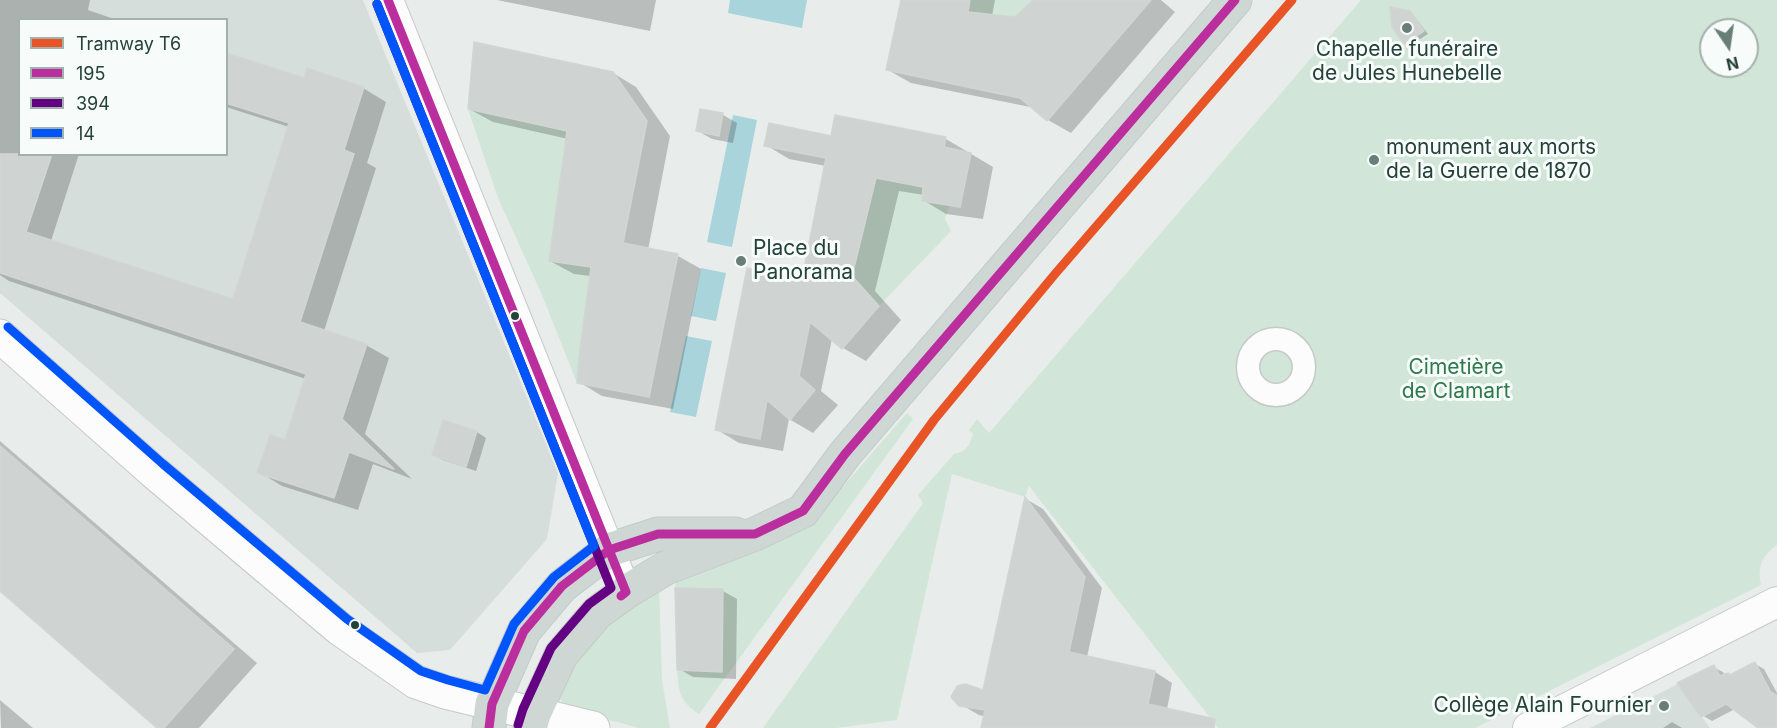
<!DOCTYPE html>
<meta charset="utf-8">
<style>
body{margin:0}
#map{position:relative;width:1777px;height:728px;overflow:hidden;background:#e8edeb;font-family:Inter,sans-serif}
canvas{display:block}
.legend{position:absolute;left:18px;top:18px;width:210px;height:138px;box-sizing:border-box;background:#f7fbf9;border:2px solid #a3b1ad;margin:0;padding:8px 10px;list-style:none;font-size:18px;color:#24423a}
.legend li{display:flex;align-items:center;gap:12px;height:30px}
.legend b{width:30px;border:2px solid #a3b1ad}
.north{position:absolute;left:1699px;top:18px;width:60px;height:60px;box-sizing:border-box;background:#f7fbf9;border:2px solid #a3b1ad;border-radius:50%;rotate:167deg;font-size:16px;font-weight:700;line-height:24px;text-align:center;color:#24423a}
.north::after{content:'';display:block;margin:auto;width:21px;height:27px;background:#697e78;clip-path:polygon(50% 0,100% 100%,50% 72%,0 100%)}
</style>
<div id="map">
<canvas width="1777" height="728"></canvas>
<ul class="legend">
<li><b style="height:8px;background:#e85426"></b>Tramway T6</li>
<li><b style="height:8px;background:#bb2e9e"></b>195</li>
<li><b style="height:8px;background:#640082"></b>394</li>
<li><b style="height:8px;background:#0055fa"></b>14</li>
</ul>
<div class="north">N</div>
</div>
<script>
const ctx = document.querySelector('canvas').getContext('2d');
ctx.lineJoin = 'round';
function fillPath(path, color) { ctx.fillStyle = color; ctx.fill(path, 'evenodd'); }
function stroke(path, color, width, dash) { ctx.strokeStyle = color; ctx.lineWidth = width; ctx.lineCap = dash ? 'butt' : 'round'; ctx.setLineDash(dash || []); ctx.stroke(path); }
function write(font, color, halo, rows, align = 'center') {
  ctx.font = font + ' Inter,sans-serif'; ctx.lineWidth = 6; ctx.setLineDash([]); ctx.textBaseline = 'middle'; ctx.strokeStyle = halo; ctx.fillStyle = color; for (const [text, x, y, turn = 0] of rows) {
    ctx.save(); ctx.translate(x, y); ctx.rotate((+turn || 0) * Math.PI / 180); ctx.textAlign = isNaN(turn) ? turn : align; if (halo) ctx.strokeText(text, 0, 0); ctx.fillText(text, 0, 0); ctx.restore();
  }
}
const built = new Path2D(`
 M0,0H363L558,473L547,539L450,650L417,653L0,293ZM20,20H226V154H20Z
 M1678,684L1710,728H1590Z`);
const green = new Path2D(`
 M970,0H1033L1015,17L968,12Z
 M1361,0H1777V545C1762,556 1757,566 1761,585L1475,728H1218L1029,486L1025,497L952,474L897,720L836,728H763L923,503L918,495L954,454L963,451L969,445L973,434L969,430L977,419L989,433ZM1711,30H1747V66H1711Z
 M468,109L567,131L549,261L591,267L577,383L542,295L498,198Z
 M876,178L923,187L922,201L950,205L945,219L951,231L879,306L852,277Z
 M907,413L913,419L699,714C679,701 679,692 677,670L722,672L723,589L675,588L676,577L834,497Z
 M659,585L662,680L670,728H638L618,722L585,717L567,709L560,699L559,689L572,665L604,624Z`);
const water = new Path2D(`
 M730,0H807L802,28L728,13Z
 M733,115L757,120L732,247L707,242Z
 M701,268L726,273L716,321L691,316Z
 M686,336L712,341L696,417L670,412Z`);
const shadow = new Path2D(`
 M0,0H90L88,10L117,20H20V154H79L51,241L234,301L289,127L226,107V54L305,80L363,88L386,102L367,163L376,168L324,331L366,345L389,358L365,434L412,479L373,464L358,510L282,486L259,472L286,441L306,379L9,281L0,275Z
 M497,0H656L650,31Z
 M902,0H995L992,16L1015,18L1035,0H1161L1175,12L1071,133L1048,120L1035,108L911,83L888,70Z
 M1409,13L1414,16L1428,34L1409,46L1405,43Z
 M613,73L636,87L670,136L648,250L678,256L701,269L673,409L602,396L579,382L591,276L574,274L550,261L568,139L493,122L469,109Z
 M702,110L723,115L737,123L733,143L712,139L698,131Z
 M836,117L946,139L993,167L983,219L946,214L923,200L924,195L899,191L875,291L901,320L866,361L843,348L832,339L821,391L838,405L813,433L789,419L783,451L739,443L716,429L803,281L826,166L789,159L766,145L832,138Z
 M444,422L477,432L486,438L476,471L443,460L433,455Z
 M0,441L257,663L199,728H160L0,589Z
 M1026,499L1043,509L1102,588L1087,657L1155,672L1172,683L1167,709L1202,728H982L987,717L979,715L960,704L984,691Z
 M723,591L737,599L736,679L693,677L679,669Z
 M1755,664L1764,669L1777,693V728H1760L1735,709L1712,721L1702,715L1713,667L1723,672L1725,675L1731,676Z
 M0,700L33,728H1Z
 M1672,722L1682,728H1663Z`);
const building = new Path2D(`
 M901,0H970L968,12L1015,17L1033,0H1151L1047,121L1020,98L886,70Z
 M1390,7L1410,11L1424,31L1404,44L1392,27Z
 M474,42L613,72L647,121L623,243L678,254L649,397L577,383L579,357L591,267L549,261L567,131L468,109Z
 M226,53L304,78L307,68L364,87L344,150L354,154L300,322L367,344L342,419L394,469L349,452L334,498L257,473L270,435L285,440L306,374L0,273V154H52L26,232L233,299L289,123L226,103Z
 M700,109L723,113L719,136L696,131Z
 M835,115L946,137L944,147L971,153L960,207L922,201L923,187L876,178L852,276L879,306L842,349L810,322L799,376L815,390L790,420L767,400L760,439L715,430L747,268L802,279L826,158L764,146L769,123L831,136Z
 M443,420L477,431L466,467L432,455Z
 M0,446L234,649L164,728H157L0,591Z
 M1025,497L1085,577L1069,652L1155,671L1148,704L1215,719L1214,728H981L985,710L959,706L951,697L957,686L965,684L983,690Z
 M675,588L723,589L722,672L677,670Z
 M1755,662L1770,691L1777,696V728H1758L1726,704L1701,717L1677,683L1714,665L1720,676L1728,673L1730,675Z`);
const pedestrian = new Path2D(`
 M1248 367a28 28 0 1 1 56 0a28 28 0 1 1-56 0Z`);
const minor = new Path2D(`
 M388,0L626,592
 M1528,728L1777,602`);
const tertiary = new Path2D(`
 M0,336L155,473L340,629L416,682L445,692L593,728`);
const primary = new Path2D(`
 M489,728L492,704L524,631L562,586L609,550L658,534H735
 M530,728L534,714L561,655L597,613L626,592L666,568L755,534L803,511L845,454L1235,0`);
const bus1 = new Path2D(`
 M388,0L626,592L621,596
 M489,728L492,704L524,631L562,586L609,550L658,534H755L803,511L845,454L1235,0`);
const bus2 = new Path2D(`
 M377,4L611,588L589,604L551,648L523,709L518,725`);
const bus3 = new Path2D(`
 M8,327L163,464L347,619L421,671L448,680L485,690L514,624L554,577L594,546L377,4`);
const tram1 = new Path2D(`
 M710,728L934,420L1055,274L1292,0`);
const markers = [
 [1407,28,6,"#697e78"],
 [1374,160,6,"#697e78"],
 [741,261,6,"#697e78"],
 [515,316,5,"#24423a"],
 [355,625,5,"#24423a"],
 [1664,706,6,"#697e78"]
];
const poiNames = [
 ["Chapelle funéraire",1407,50,"center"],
 ["de Jules Hunebelle",1407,74,"center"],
 ["monument aux morts",1386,148],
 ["de la Guerre de 1870",1386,172],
 ["Place du",753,249],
 ["Panorama",753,273],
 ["Collège Alain Fournier",1652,706,"right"]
];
const parkNames = [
 ["Cimetière",1456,368],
 ["de Clamart",1456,392]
];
fillPath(built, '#d6dedb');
fillPath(green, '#d1e6d8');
fillPath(water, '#a9d4db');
fillPath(shadow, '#0003');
fillPath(building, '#cfd4d2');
stroke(building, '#d1d6d4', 1.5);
stroke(pedestrian, '#c5cac8', 25);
stroke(minor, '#c5cac8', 32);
stroke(tertiary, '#c5cac8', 35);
stroke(primary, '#c3ccc9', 35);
stroke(pedestrian, '#fcfcfc', 22);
stroke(minor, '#fcfcfc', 30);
stroke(tertiary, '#fcfcfc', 33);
stroke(primary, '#cfd7d5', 33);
stroke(bus1, '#bb2e9e', 9);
stroke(bus2, '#640082', 9);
stroke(bus3, '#0055fa', 9);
stroke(tram1, '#e85426', 9);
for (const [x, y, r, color] of markers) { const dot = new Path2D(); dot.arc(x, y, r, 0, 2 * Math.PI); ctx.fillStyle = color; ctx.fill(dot); stroke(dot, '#f7fbf9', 2); }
write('21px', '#24423a', '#f7fbf9', poiNames, 'left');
write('21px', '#2d7a4b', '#f7fbf9', parkNames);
</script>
